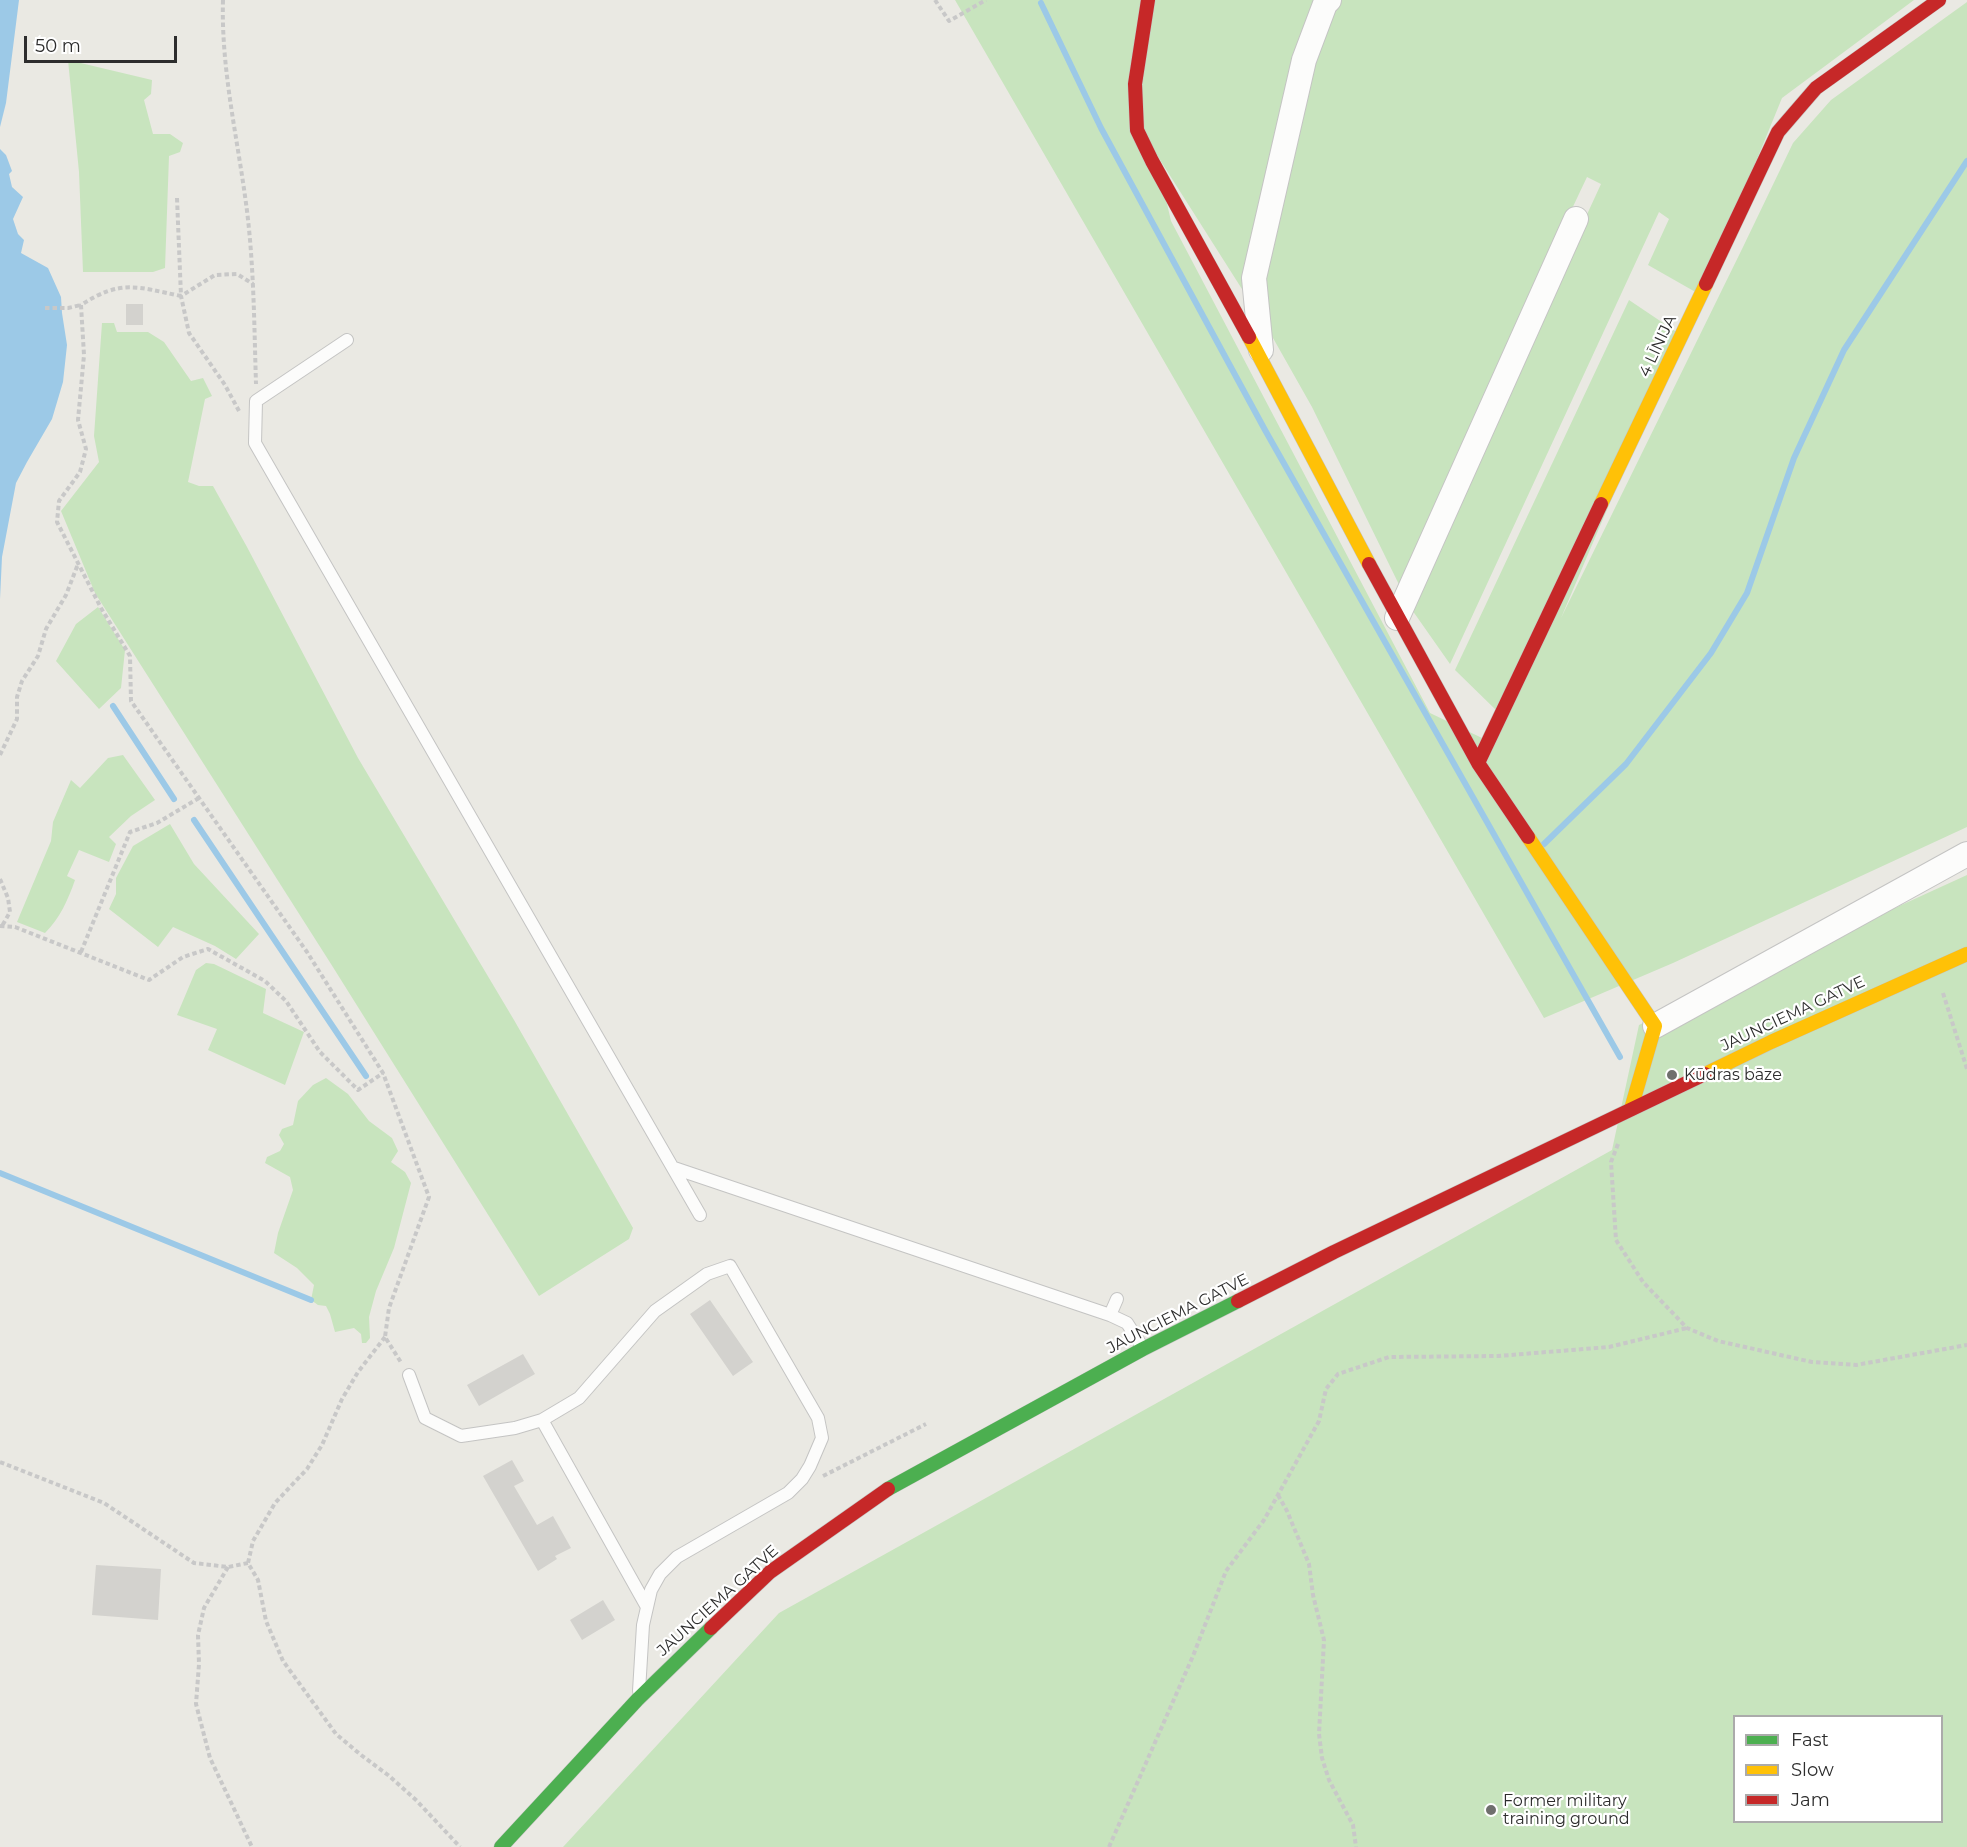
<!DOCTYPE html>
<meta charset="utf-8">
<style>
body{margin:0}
#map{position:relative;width:1967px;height:1847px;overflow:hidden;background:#eae9e3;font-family:Montserrat,sans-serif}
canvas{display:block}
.legend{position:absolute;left:1733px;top:1715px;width:210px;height:108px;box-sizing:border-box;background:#fff;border:2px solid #ababab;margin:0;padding:8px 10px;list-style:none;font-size:18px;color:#2d2d2d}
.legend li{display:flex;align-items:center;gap:12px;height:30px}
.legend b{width:30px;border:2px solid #ababab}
.scale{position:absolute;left:24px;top:36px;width:153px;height:27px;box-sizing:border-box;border:3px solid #2d2d2d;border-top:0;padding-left:8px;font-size:18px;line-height:21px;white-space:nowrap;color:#2d2d2d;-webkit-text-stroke:4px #fff;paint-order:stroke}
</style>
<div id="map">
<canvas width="1967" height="1847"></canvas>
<ul class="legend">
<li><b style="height:8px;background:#4caf50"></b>Fast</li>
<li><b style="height:8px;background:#ffc107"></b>Slow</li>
<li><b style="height:8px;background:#c62828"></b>Jam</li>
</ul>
<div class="scale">50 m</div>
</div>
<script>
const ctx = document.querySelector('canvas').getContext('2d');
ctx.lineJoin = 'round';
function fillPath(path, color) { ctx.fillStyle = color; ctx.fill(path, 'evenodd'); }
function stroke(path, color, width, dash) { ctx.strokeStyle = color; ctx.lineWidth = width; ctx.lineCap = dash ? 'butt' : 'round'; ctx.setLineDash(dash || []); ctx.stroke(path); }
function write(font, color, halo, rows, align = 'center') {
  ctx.font = font + ' Montserrat,sans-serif'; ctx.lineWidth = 4.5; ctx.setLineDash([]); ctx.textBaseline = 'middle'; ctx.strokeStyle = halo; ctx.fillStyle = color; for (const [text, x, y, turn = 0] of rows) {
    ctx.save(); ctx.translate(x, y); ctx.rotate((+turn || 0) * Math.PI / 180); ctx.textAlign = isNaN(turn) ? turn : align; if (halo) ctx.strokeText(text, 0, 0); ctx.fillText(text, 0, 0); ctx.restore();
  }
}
const green = new Path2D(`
 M955,0H1914L1782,98L1719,252L1699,294L1648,265L1669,219L1659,212L1450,664L1410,607L1312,407L1273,338L1155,152L1171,221L1430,713L1482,738L1497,711L1455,670L1629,300L1681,335L1561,618L1743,247L1793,143L1831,100L1967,2V827L1673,963L1544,1018ZM1587,177L1601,184L1509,384L1560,234Z
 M68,60L152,80L151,94L144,100L153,134H170L183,143L180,152L169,156L165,268L153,272H83L79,172Z
 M102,323H114L117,332H148L164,342L191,381L203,378L212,396L205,399L188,482L199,486H213L247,547L358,758L514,1020L633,1228L629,1239L539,1296L331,964L95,593L61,511L99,462L94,436Z
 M98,607L125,650L121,688L99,709L56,661L76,624Z
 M123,755L155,800L131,816L109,837L116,844L109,862L79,850L67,876L75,880C68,900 60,918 45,933L17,922L51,841L53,822L71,780L80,788L108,758Z
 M170,824L194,864L259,934L236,959L215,946L173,927L158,947L109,909L116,894V878L133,846Z
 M1967,875V1847H563L779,1613L1612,1150L1639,1025ZM1734,1716H1942V1822H1734Z
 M206,963L214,964L266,989L263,1013L304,1032L285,1085L208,1050L217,1029L177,1015L196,970Z
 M326,1078L348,1094L369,1121L392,1138L398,1151L391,1162L405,1172L411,1183L394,1248L376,1291L369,1317L370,1338L366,1343H362L361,1334L354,1328L335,1332L330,1314L326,1306L318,1305L311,1300L314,1285L297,1268L274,1253L278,1233L293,1190L290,1177L265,1163L267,1157L280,1151L284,1144L279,1135L282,1129L293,1125L298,1101L313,1085Z`);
const water = new Path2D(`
 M0,0H19L6,103L0,127Z
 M0,149L6,155L12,171L9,174L12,187L23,197L13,219L18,234L24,240L21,253L48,268L61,297L62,313L67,345L63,382L52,419L27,462L16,483L2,557L0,599Z`);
const stream = new Path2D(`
 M1041,3L1101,128L1265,430L1620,1057
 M113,706L174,799
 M194,820L366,1076
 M1544,844L1626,764L1711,653L1747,593L1794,458L1844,350L1967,161
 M0,1173L311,1300`);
const building = new Path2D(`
 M126,304H143V325H126Z
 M710,1300L753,1362L733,1376L690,1314Z
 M523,1354L535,1374L479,1406L467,1385Z
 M512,1460L524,1481L514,1486L537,1525L553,1516L571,1548L555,1556L557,1559L538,1571L483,1476Z
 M96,1565L161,1569L158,1620L92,1615Z
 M603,1600L615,1620L582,1640L570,1620Z`);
const path = new Path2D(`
 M223,0C221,66 236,131 245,196C254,258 254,321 256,384
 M935,0L949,21L986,0
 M177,198L181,296C137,287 121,279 81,305L84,355L78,420L86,449L80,472L59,501L57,522L101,608L130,656L131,701L307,952L383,1073L429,1197L389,1308L385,1337L402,1364
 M45,308H68L81,305
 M239,411L225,385L189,333L181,296L215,275L237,274L253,284
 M0,755L17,719V697L22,681L38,656L46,629L66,595L78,564
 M0,879L8,898L10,912L2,926
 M0,926L15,927L149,980L183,957L208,949L265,981L286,1001L320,1052L358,1090L383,1073
 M81,952L130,832L157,823L199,798
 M1943,993L1967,1069
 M1618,1144L1611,1162L1616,1240L1643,1282L1687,1328L1718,1341L1812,1362L1856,1365L1967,1345
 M385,1337L358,1372L342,1399L322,1445L307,1469L275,1503L253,1541L248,1563L258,1580L266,1621L283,1661L336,1734L361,1755L388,1775L417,1801L460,1847
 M0,1462L104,1503L194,1563L228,1567L248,1563
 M823,1476L926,1424
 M1278,1495L1287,1511L1309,1564L1313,1595L1324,1640L1319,1734L1322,1758L1329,1780L1353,1825L1356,1847
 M228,1567L204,1608L198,1635L199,1664L196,1704L210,1758L252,1847
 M1109,1847L1193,1656L1226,1571L1264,1520L1319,1421L1326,1389L1338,1374L1389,1357L1498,1356L1609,1347L1687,1328`);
const lane = new Path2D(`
 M347,340L256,401L255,443L700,1215
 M674,1168L1110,1315L1127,1323L1143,1348
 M1110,1315L1117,1299
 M409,1375L425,1418L461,1436L515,1428L542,1420L579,1398L655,1311L707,1274L730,1266L818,1418L822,1438L810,1466L802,1479L788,1493L677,1557L660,1574L651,1590L643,1625L639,1691
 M542,1420L647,1607`);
const street = new Path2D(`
 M1261,350L1254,278L1304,60L1325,4L1329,0
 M1397,618L1576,219
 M1655,1026L1967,854`);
const fast = new Path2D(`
 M888,1489L1143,1349L1238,1301
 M501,1847L638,1699L711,1628`);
const slow = new Path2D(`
 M1249,337L1369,564
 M1601,504L1706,284
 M1528,837L1655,1026L1631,1109
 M1705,1074L1771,1042L1967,954`);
const jam = new Path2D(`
 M1148,0L1135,84L1137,130L1152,161L1249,337
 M1706,284L1778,132L1816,88L1939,0
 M1369,564L1478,763L1528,837
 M1478,763L1601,504
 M1238,1301L1334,1252L1705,1074
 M711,1628L770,1572L888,1489`);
const markers = [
 [1672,1075,6,"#6f6f6d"],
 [1491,1810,6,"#6f6f6d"]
];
const streetNames = [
 ["4 LĪNIJA",1658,346,-65],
 ["JAUNCIEMA GATVE",1793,1014,-25],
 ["JAUNCIEMA GATVE",1178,1314,-27],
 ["JAUNCIEMA GATVE",718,1601,-42]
];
const poiNames = [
 ["Kūdras bāze",1684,1075],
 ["Former military",1503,1801],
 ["training ground",1503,1819]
];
fillPath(green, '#c8e4be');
fillPath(water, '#9cc9e7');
stroke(stream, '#9cc9e7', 6);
fillPath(building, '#d3d2ce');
stroke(lane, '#c4c4c3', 14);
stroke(street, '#c4c4c3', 26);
stroke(fast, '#c4c4c3', 15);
stroke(slow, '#c4c4c3', 15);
stroke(jam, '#c4c4c3', 15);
stroke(path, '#c8c8c8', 4, [4.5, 3]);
stroke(lane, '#fcfcfb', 12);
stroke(street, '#fcfcfb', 24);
stroke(fast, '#4caf50', 14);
stroke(slow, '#ffc107', 14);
stroke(jam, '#c62828', 14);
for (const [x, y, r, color] of markers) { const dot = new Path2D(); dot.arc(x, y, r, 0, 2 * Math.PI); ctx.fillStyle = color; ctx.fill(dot); stroke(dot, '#fff', 2); }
write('16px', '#2d2d2d', '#fff', streetNames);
write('16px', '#2d2d2d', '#fff', poiNames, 'left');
</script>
